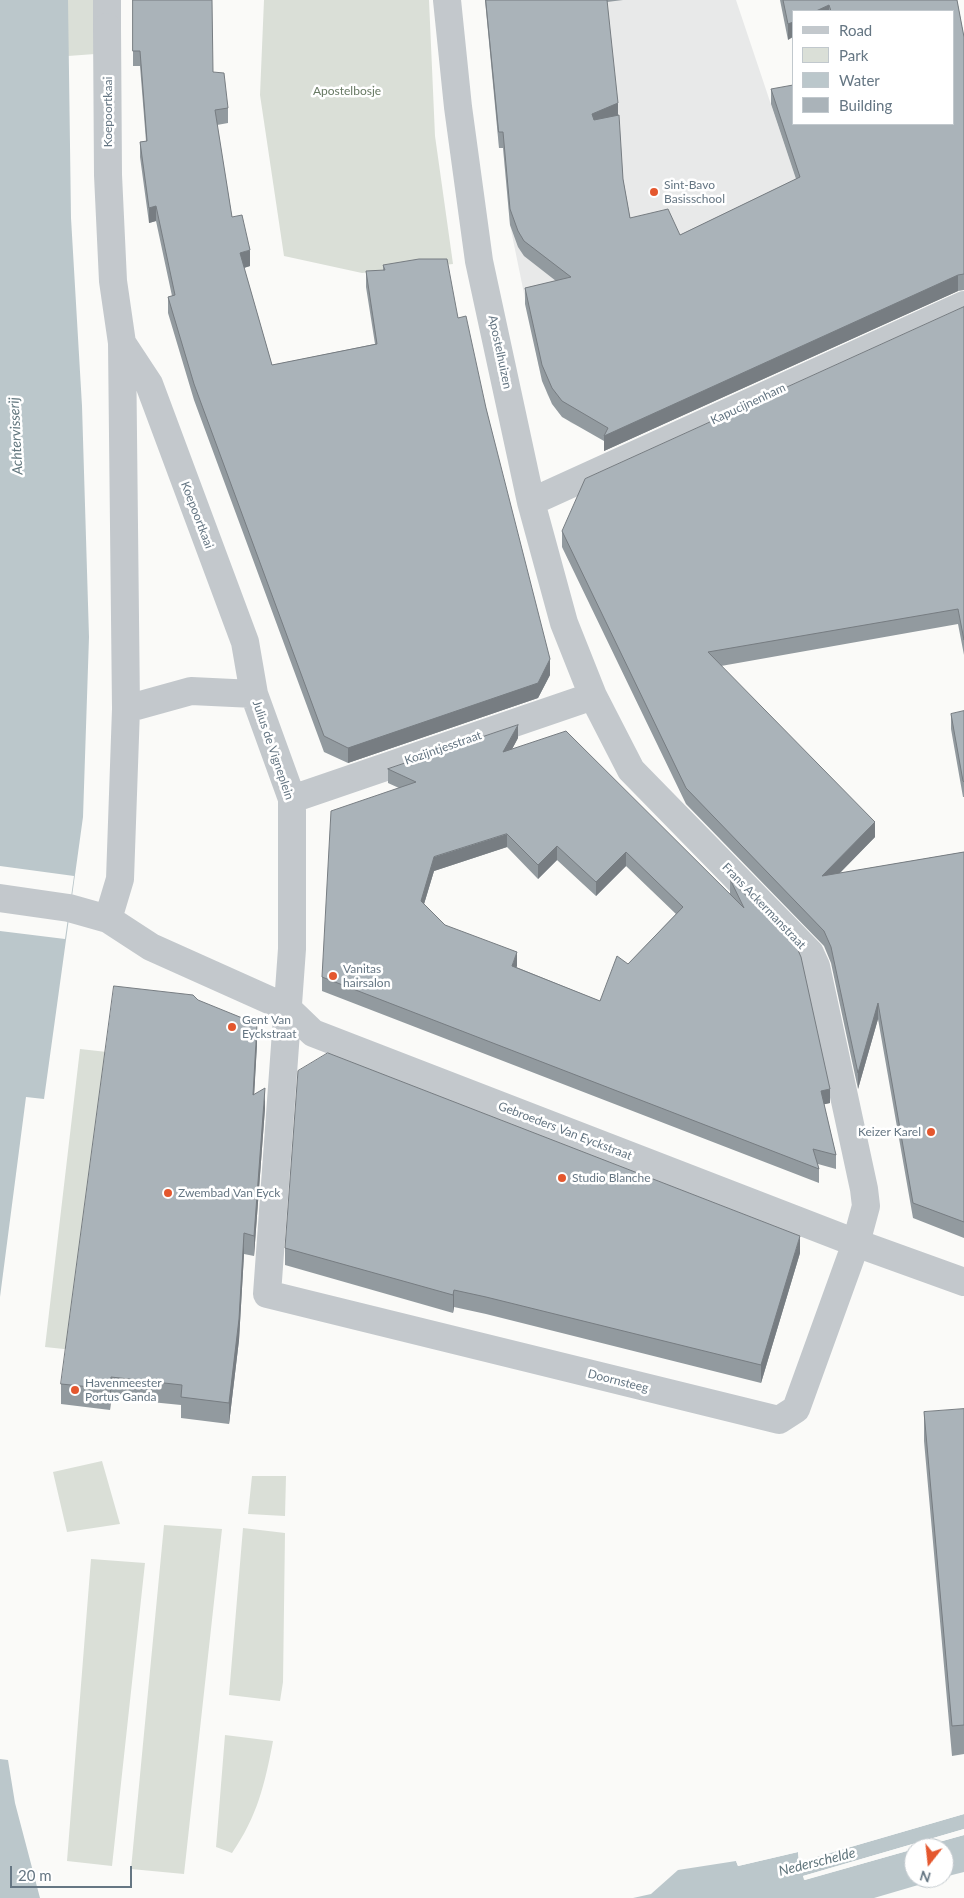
<!DOCTYPE html>
<style>
body{margin:0}
#map{position:relative;width:964px;height:1898px;overflow:hidden;background:#fafaf8;font-family:Lato,sans-serif}
canvas{display:block}
.legend{position:absolute;left:792px;top:10px;width:162px;height:115px;box-sizing:border-box;background:#fff;border:1px solid #c1c8cd;margin:0;padding:6px 9px;list-style:none;font-size:15px;color:#657683}
.legend li{display:flex;align-items:center;gap:10px;height:25px}
.legend b{width:25px;border:1px solid #c1c8cd}
.north{position:absolute;left:904px;top:1838px;width:50px;height:50px;box-sizing:border-box;background:#fff;border:1px solid #c1c8cd;border-radius:50%;rotate:196deg;font-size:14px;font-weight:700;line-height:20px;text-align:center;color:#657683}
.north::after{content:'';display:block;margin:auto;width:18px;height:22px;background:#e4572e;clip-path:polygon(50% 0,100% 100%,50% 72%,0 100%)}
.scale{position:absolute;left:10px;top:1866px;width:122px;height:22px;box-sizing:border-box;border:2px solid #657683;border-top:0;padding-left:6px;font-size:15px;line-height:18px;white-space:nowrap;color:#657683;-webkit-text-stroke:4px #fff;paint-order:stroke}
</style>
<div id="map">
<canvas width="964" height="1898"></canvas>
<ul class="legend">
<li><b style="height:6px;background:#c3c8cc"></b>Road</li>
<li><b style="height:14px;background:#dadfd7"></b>Park</li>
<li><b style="height:14px;background:#bbc7cb"></b>Water</li>
<li><b style="height:14px;background:#aab3b9"></b>Building</li>
</ul>
<div class="north">N</div>
<div class="scale">20 m</div>
</div>
<script>
const ctx = document.querySelector('canvas').getContext('2d');
ctx.lineJoin = 'round';
function fillPath(path, color) { ctx.fillStyle = color; ctx.fill(path, 'evenodd'); }
function stroke(path, color, width, dash) { ctx.strokeStyle = color; ctx.lineWidth = width; ctx.lineCap = dash ? 'butt' : 'round'; ctx.setLineDash(dash || []); ctx.stroke(path); }
function write(font, color, halo, rows, align = 'center') {
  ctx.font = font + ' Lato,sans-serif'; ctx.lineWidth = 5; ctx.setLineDash([]); ctx.textBaseline = 'middle'; ctx.strokeStyle = halo; ctx.fillStyle = color; for (const [text, x, y, turn = 0] of rows) {
    ctx.save(); ctx.translate(x, y); ctx.rotate((+turn || 0) * Math.PI / 180); ctx.textAlign = isNaN(turn) ? turn : align; if (halo) ctx.strokeText(text, 0, 0); ctx.fillText(text, 0, 0); ctx.restore();
  }
}
const built = new Path2D(`
 M486,0H736L816,239L595,433L571,423L559,413L547,394L541,367H539L510,225L503,148H499Z`);
const green = new Path2D(`
 M68,0H95V54L68,56Z
 M264,0H429L435,136L453,264L362,273L284,256L260,95Z
 M80,1049L107,1052L73,1350L45,1347Z
 M102,1461L120,1524L67,1532L53,1472Z
 M252,1476H286L285,1516L248,1514Z
 M164,1525L222,1529L184,1874L131,1869Z
 M243,1528L285,1533L283,1682L280,1701L229,1695Z
 M91,1559L145,1563L112,1866L67,1861Z
 M225,1735L273,1741C265,1784 257,1817 232,1853L216,1847Z`);
const water = new Path2D(`
 M0,0H68L71,218L82,406L89,637L83,817L44,1099L26,1097L0,1297Z
 M0,1759L8,1760L15,1803L40,1898H0Z
 M964,1814V1829L803,1876L805,1880L914,1849V1878H942L874,1898H633L651,1894L678,1870L736,1861L738,1866L798,1852L799,1862Z
 M964,1835V1872L944,1877V1848H917Z`);
const pier = new Path2D(`
 M0,866L74,876L65,939L0,931Z
 M964,1812V1814L799,1862L798,1852L738,1866L736,1861L739,1863L798,1850L801,1859Z
 M964,1829V1832L813,1875L964,1832V1835L804,1880L803,1876Z`);
const pedestrian = new Path2D(`
 M107,0V27`);
const minor = new Path2D(`
 M107,27L108,175L113,281L122,343L126,709L120,879L108,919
 M122,343L149,384L245,642L254,694L292,799V949L267,1294L779,1420L796,1409L856,1243L866,1206L864,1189L816,966L810,953L631,770L593,696L564,623L531,502L479,261L458,107L447,0
 M531,502L964,305
 M126,709L191,691L254,694
 M292,799L593,696
 M0,898L69,908L108,919L151,947L287,1008L313,1033L856,1243L964,1282`);
const wall = new Path2D(`
 M133,0L213,72L228,108V123L217,125L232,217L250,266L244,268L272,365L375,344L366,287V271H383V265L458,318L486,408L550,675L538,698L348,763L324,752L194,400L168,313V297L172,296L156,221L149,223L140,157V142L146,141L140,66H133Z
 M485,0H623L607,2L623,179L630,218L680,235L796,179L771,104V89L793,124L953,11H793L788,40L780,0H957L964,37V290L958,291L604,451V441L562,417L552,404L542,381L525,304V288L556,281L524,256L518,247L510,225L503,148H499Z
 M964,307V655L958,624L721,666L875,837L840,873L964,852V1238L913,1218L878,1019L858,1089L831,963L824,946L686,804L562,547V531Z
 M964,711V797H963L951,729V714Z
 M518,738L512,749L730,895V879L797,948L830,1103L824,1104L836,1155V1169L818,1164L819,1169V1183L322,991V977L399,788L388,783V769ZM507,847L538,879L557,860L596,896L626,866L676,914L628,964L600,1001L516,967L517,966L445,925L424,904L434,871Z
 M257,1044L254,1094L265,1108L254,1256L244,1254L239,1340L229,1424L181,1418V1405L111,1398L110,1410L61,1404V1384Z
 M285,1248L800,1253L761,1383L486,1314L454,1307L453,1313L285,1265Z
 M964,1409V1754L952,1756L924,1441V1412Z`);
const shadedWall = new Path2D(`
 M829,5V11H816Z
 M793,22V37L788,40V24Z
 M618,103V118L592,130V114Z
 M156,206V221L149,223V208Z
 M250,250V266L240,269V253Z
 M958,275V291L604,451V436Z
 M550,659V675L538,698L348,763V748Z
 M518,725V738L503,766V752Z
 M875,822V837L822,891V876Z
 M507,834V847L434,871L421,914V901L434,857Z
 M557,846V860L538,879V865Z
 M626,852V866L596,896V882Z
 M517,952V966L512,979V966Z
 M878,1003V1019L858,1089V1073Z
 M257,1024V1044L253,1116V1095Z
 M265,1088V1108L254,1256V1236Z
 M830,1089V1103L821,1105V1091Z
 M244,1233V1254L239,1340L229,1424V1403Z
 M800,1236V1253L761,1383V1365Z
 M454,1290V1307L453,1313V1295Z
 M111,1377V1398L110,1410V1389Z`);
const building = new Path2D(`
 M133,0H212L213,72L224,73L228,108L215,110L232,217L242,215L250,250L240,253L272,365L377,344L366,271L385,270L383,265L419,259H447L458,318L466,316L486,408L550,659L538,683L348,748L324,736L194,384L168,297L175,295L156,206L149,208L140,142L147,141L140,51H133Z
 M486,0H607L618,103L592,114L594,120L619,115L623,179L630,218L668,209L680,235L800,177L771,89L793,85V124H953V11H831L829,5L816,11H793V22L788,24L783,0H957L964,37V274L958,275L604,436L608,428L562,401L552,388L542,365L525,288L571,277L524,241L518,231L510,209L503,132H499Z
 M964,307V640L958,609L708,652L875,822L822,876L964,852V1222L913,1203L878,1003L858,1073L831,947L824,931L686,788L562,531L585,479Z
 M964,711V782L963,781L951,714Z
 M518,725L503,752L566,731L744,908L730,879L797,948L801,957L830,1089L821,1091L836,1155L813,1149L819,1169L322,977L331,811L416,782L388,769ZM507,834L538,865L557,846L596,882L626,852L683,907L628,964L617,956L600,1001L512,966L517,952L445,925L421,901L434,857Z
 M114,986L193,995L198,1000L257,1024L253,1095L265,1088L254,1236L244,1233L239,1319L229,1403L181,1397L182,1385L111,1377L110,1389L61,1384Z
 M328,1053L800,1236L761,1365L486,1297L454,1290L453,1295L285,1248L298,1071Z
 M964,1409V1725L952,1726L924,1412Z`);
const markers = [
 [654,192,5,"#e4572e"],
 [333,976,5,"#e4572e"],
 [232,1027,5,"#e4572e"],
 [931,1132,5,"#e4572e"],
 [562,1178,5,"#e4572e"],
 [168,1193,5,"#e4572e"],
 [75,1390,5,"#e4572e"]
];
const parkNames = [
 ["Apostelbosje",347,91]
];
const streetNames = [
 ["Koepoortkaai",108,112,-90],
 ["Apostelhuizen",500,352,78],
 ["Kapucijnenham",748,404,-25],
 ["Koepoortkaai",197,515,69],
 ["Kozijntjesstraat",443,748,-19],
 ["Julius de Vigneplein",273,750,71],
 ["Frans Ackermanstraat",764,906,46],
 ["Gebroeders Van Eyckstraat",565,1131,21],
 ["Doornsteeg",618,1381,14]
];
const poiNames = [
 ["Sint-Bavo",664,185],
 ["Basisschool",664,199],
 ["Vanitas",343,969],
 ["hairsalon",343,983],
 ["Gent Van",242,1020],
 ["Eyckstraat",242,1034],
 ["Keizer Karel",921,1132,"right"],
 ["Studio Blanche",572,1178],
 ["Zwembad Van Eyck",178,1193],
 ["Havenmeester",85,1383],
 ["Portus Ganda",85,1397]
];
const waterNames = [
 ["Achtervisserij",16,436,-93],
 ["Nederschelde",817,1862,-14]
];
fillPath(built, '#e8e9e9');
fillPath(green, '#dadfd7');
fillPath(water, '#bbc7cb');
fillPath(pier, '#fafaf8');
stroke(pedestrian, '#c3c8cc', 28);
stroke(minor, '#c3c8cc', 28);
fillPath(wall, '#929a9f');
fillPath(shadedWall, '#777d82');
fillPath(building, '#aab3b9');
stroke(building, '#777d82', 1);
for (const [x, y, r, color] of markers) { const dot = new Path2D(); dot.arc(x, y, r, 0, 2 * Math.PI); ctx.fillStyle = color; ctx.fill(dot); stroke(dot, '#fff', 2); }
write('12px', '#687a64', '#fff', parkNames);
write('12px', '#657683', '#fff', streetNames);
write('12px', '#657683', '#fff', poiNames, 'left');
write('italic 14px', '#60757c', '#fff', waterNames);
</script>
